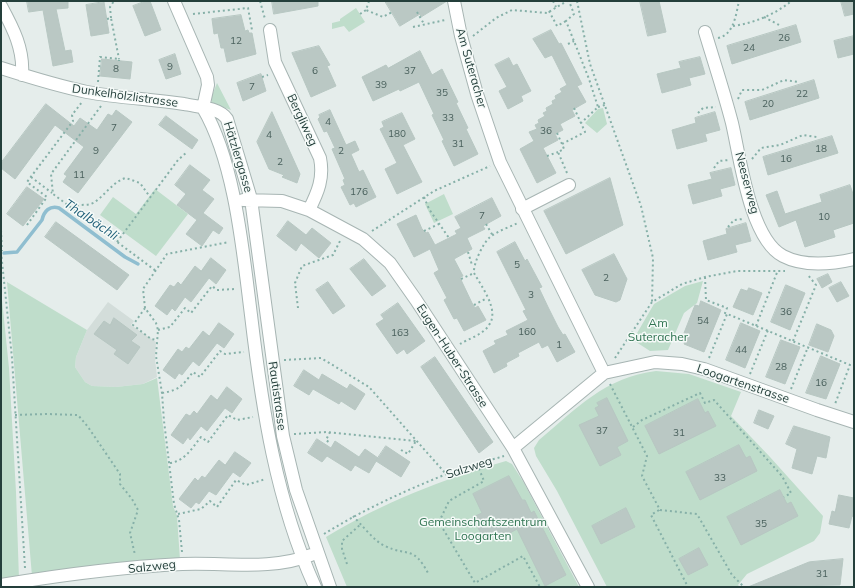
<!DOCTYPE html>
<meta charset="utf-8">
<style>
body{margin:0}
#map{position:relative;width:855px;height:588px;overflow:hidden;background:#e5edeb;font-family:Mulish,sans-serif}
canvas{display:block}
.frame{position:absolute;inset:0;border:2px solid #243f3b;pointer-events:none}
</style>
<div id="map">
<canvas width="855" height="588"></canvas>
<div class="frame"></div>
</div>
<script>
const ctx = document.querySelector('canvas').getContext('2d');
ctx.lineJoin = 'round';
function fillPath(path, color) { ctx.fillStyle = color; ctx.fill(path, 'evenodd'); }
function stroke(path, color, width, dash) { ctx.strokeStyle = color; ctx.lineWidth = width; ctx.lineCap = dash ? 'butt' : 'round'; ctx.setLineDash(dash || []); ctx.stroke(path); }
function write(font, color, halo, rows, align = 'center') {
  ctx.font = font + ' Mulish,sans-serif'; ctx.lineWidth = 3; ctx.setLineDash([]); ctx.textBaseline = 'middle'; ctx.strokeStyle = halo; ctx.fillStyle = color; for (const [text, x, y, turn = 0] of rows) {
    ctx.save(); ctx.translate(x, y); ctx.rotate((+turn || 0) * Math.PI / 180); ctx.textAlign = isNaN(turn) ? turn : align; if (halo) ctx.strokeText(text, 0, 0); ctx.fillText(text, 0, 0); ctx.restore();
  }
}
const built = new Path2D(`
 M108,302L134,321L131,325L156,342L155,359L157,377L143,384L116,387L92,386L85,382L75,367L76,357L87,330Z`);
const green = new Path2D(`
 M356,8L365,22L349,32L344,26L332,29V23L340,21V19Z
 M217,83L231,110L212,103L211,98Z
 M603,108L607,124L597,133L585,123L598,109Z
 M155,189L188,214L156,256L100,215L113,197L136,214Z
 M444,194L453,214L434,223L425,204Z
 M703,281L697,303L684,313L668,350L650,351L633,340L654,304L685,286Z
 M7,282L87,330L76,357L75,367L85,382L92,386L116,387L143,384L157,378L173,506L177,516L180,560L32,576Z
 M1,290L9,368L16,492L19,579L1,581Z
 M656,371L689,374L741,392L731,416L770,457L823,516L820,533L814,541L747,574L738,585L740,587H607L557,491L536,456L534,448L539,440C576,409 605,377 656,371Z
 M506,461L512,464L524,483L579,587H347L326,537C382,503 443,479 506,461Z`);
const stream = new Path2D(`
 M4,253L17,252L42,220C44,211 50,205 59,208L125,257L138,264`);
const building = new Path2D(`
 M27,1H68V8L56,9L65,51L71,50L73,62L53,66L43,10L29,12Z
 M146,1H150L161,30L145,36L133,6Z
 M272,1H318V6L274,14Z
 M385,1H447L421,17L420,14L400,26Z
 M640,1H659L666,32L648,36Z
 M841,1H854V14L845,16Z
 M104,2L109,33L91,36L86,5Z
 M241,15L245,31L248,30L249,33H252L256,54L227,62L224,48H221L218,33L214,34L212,19Z
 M796,25L801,42L732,64L727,46Z
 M551,30L559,44L561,43L582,84L577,86L586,102L572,110L575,116L560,124L563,130L555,134L558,140L543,148L556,173L537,183L520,149L534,141L529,132L537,129L535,125L539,123L538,120L545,116L543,113L547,111L546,108L553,104L552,101L556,99L555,96L562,92L560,89L567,85L552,55L545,58L533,39Z
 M854,36V54L838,58L834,41Z
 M319,46L330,65L327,66L336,86L311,97L292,53Z
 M420,51L432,75L442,69L458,102L456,103L468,128L466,129L478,154L454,166L442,141L444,140L432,115L434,114L419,82L400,91L399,89L373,101L362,77L386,65L388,68Z
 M175,54L181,74L166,79L159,60Z
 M700,57L705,74L689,78L691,85L662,93L657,74L681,68L679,62Z
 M509,58L513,66L517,64L531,91L521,96L523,101L508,109L499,91L507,87L495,65Z
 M102,59L132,62L130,79L100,76Z
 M261,74L266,91L243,101L237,83Z
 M814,80L819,98L750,120L745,102Z
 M46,104L74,126L80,118L97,130L108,114L112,116L116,110L132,122L78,193L63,182L67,176L64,174L84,147L55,125L15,179L1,168V163Z
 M330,110L346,145L355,141L359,150L351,154L359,172L363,170L376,197L356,207L354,203L350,205L341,187L345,185L343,180L345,179L332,149L335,148L327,131L324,132L318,119L320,117L319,115Z
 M272,112L300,174L297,183L282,177L284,175L269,169L257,142Z
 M715,112L720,130L705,134L707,141L677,149L672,130L696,123L695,118Z
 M402,113L415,139L403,145L422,182L397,194L385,169L397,163L380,129L384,127L382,122Z
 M166,116L198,140L192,149L159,125Z
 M832,136L838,153L768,175L763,157Z
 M190,165L210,180L202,190L214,199L203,213L223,228L219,234L213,230L202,246L186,234L197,220L177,205L186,194L175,185Z
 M731,168L735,185L720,189L722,196L693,204L688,185L712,179L710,173Z
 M610,178L623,225L566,254L544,211Z
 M850,185L854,197V223L833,230L835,237L805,247L796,220L779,227L766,195L777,191L785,214L822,202L820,195Z
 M27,187L44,199L23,226L7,214Z
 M492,198L501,216L483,226L485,229L467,238L472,249L454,259L463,276L460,277L462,282L472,303L475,308L478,306L486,320L464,331L457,318L454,319L444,300L447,298L434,273L439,270L430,249L414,257L397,224L416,215L422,229L426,233L428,232L435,245L457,234L455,231L461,228L455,217Z
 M288,221L306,235L312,228L331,243L319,258L301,243L296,251L277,236Z
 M56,222L129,275L117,290L45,237Z
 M746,223L751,241L735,245L737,252L708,260L703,241L727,234L726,229Z
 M515,242L525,261L527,259L542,287L539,288L548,307L558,327L563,335L565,334L575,352L557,362L548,345L542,348L539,342L518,353L519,356L506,363L507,366L494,373L483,351L496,344L494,341L508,335L506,331L528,320L523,311L526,310L497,252Z
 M614,254L627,279L620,300L616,302L595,295L582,270Z
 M211,258L226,270L216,284L209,278L191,302L185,297L175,311L172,308L167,315L155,306L170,285L174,287L178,282L181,285L195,266L201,271Z
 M364,259L386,286L372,296L350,269Z
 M828,274L832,282L822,288L817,279Z
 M328,282L345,306L333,314L316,290Z
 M841,282L849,296L837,302L829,288Z
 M786,285L805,293L790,330L771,322Z
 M749,288L762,293L753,315L733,307L741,289L747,291Z
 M701,301L721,310L704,352L684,344L688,335L684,333L695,305L699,306Z
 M398,303L425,341L407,354L404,349L397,354L376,324L384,319L381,315Z
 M114,318L137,335L131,341L140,347L128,364L114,354L117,350L94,334L104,321L110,325Z
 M219,323L234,334L224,348L217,343L199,366L193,361L182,375L179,373L175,379L163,370L178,349L182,352L186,347L189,349L203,331L209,336Z
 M741,323L760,331L745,368L726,360Z
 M817,324L831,330L834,336L828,352L809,345Z
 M781,340L800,347L785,384L766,377Z
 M821,356L840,364L826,399L806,393Z
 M435,357L493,442L479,453L421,367Z
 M304,370L319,380L322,374L347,389L350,384L365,394L355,410L341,401L339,404L313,389L309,395L294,386Z
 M227,387L242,399L232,413L225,408L207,431L201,426L190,440L188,437L183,444L171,435L186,414L190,416L194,411L197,414L211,395L217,400Z
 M607,398L628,441L617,447L621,455L600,466L579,425L599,416L595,408L599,406L597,403Z
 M698,399L705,413L708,411L716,426L659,454L645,426Z
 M759,410L774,416L768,429L754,423Z
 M794,426L830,437L826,458L817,456L812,474L792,468L797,449L786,444Z
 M317,439L331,448L335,441L359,457L365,449L378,458L369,473L355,465L351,471L327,456L322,462L308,453Z
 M739,445L746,458L750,456L757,471L700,500L686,472Z
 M386,446L410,462L401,477L376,461Z
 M235,452L251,463L240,477L233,472L216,495L209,491L199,504L196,502L191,508L179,499L195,478L198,481L202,476L205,478L219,460L225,465Z
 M509,476L522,500H525L531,513L534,511L566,575L545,586L517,529L499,539L488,533L482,536L473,517L482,513L473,494Z
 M780,490L787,504L791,502L798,516L741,545L727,517Z
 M839,495L854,498V517L852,516L849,528L829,524L832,511L835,512Z
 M626,508L635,527L601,544L592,526Z
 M699,548L708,565L688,575L679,559Z
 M843,559L840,585L748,587L809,562Z`);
const path = new Path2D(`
 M260,1L265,19
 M369,1L366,10L383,17L392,12
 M553,1L556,7
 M577,1L590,64L641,206L653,258L652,302
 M549,11L557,26L566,21
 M417,12L424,24
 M193,14L248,8L252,30
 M360,14L366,10
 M764,17L781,26
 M111,18L110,7L114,1
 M107,19L111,18L119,59
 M733,26C754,23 773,15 789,3L790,1
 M413,27L445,20
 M473,36L496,18L512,10L547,13L567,1
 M718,38C734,35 736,14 739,1
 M568,44L574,41
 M262,77L268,75
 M98,82L100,57L119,59V61
 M738,99L742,90H762L784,80L798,82
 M101,106L51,174L53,194L156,271
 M598,107L605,105
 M574,108L581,123
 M698,113L703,108L716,107
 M557,133L562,144
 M547,156L558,152
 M752,159L761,148L780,145L803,135L817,137
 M714,168L719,161L729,160
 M567,173L558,152L564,149L562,144L585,132L581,123L598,107L589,79L566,21L574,14L569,1
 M31,177L52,193
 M424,197L429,209L449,238
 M73,209C78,202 86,207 93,203C105,196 113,181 126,178L140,183L150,197
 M486,224L493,236
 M27,225L47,197L27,182L73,121L72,115L82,102
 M728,227L734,220L743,219
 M1,230L2,251
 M372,231L434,191L490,166
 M424,231L439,224
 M117,242L178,160L186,153
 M1,252L12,358L25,568
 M468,252L472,265
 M705,277L706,300L727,308L725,313L850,365L835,404
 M461,279L474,273
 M474,305L487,298
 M145,308L133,325L151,339L157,340
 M298,308L295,283L302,266L333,255L341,239
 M756,326L778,270
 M158,330L170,327L185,308L191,313L212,286L217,290L235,289
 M793,341L816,285L808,275
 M460,344C468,339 484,334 489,325C500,310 481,286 474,273C473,264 483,243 490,237C498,231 509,227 518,223
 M615,358L652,302L682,284L705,277L737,271H785
 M709,358L727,314
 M284,360L321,358L369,387L446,474
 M750,374L768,330
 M610,384L647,456L642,476L660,510L697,514L732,575L744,587
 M791,389L808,347
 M162,393C180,390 182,386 193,372L200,377L220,351L225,354L244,352
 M15,415L46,414L78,415L88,427L120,474V484L132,499L138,510L130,533L135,555
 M633,427L642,420L700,393L705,403L714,400L782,476L791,493L784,497
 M330,432L326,440L330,443
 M294,434L327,432L416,441
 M401,450L408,454L416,441
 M170,463C185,461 192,448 201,437L208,442L228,415L237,420L253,417
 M477,464L484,481L449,501L439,522L475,583L523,556L540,587
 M659,510L651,515L688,587
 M178,514L201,509L210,501L217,507L236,480L246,485L266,479
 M353,516C361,524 375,542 385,546C408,557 413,545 428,573
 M324,534C364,509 409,489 454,471C470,465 488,461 504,456
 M182,552L179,520L174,504L164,421L162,393L156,356L158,330L156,323L145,308L143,289L167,254L229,242
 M347,564L342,549V541L361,524`);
const minor = new Path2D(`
 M174,1L207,77L208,85L203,108C235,162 243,252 251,315C262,408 276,501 315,587
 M454,1L461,36L477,94L500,162L604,373
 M1,6C13,28 24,49 22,75
 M270,30L275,62L320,158C324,178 318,192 309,210
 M705,32C714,62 724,92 732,123C740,157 750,239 783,256C804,267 832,264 854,259
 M1,68C29,77 58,86 87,92C119,98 152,99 184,104C197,107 219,107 227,119L251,199L283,436L296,490L330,587
 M243,200L282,201L309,210L363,239L390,263L416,300L513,448L588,587
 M522,209L569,185
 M513,448L604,373L655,362L682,364L704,369L817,410L854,422
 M1,585C60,575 122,567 182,564C224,562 271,571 311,555`);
const numberNames = [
 ["26",784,38],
 ["12",236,41],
 ["24",749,48],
 ["9",170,67],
 ["8",116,69],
 ["6",315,71],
 ["37",410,71],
 ["39",381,85],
 ["7",252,87],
 ["35",442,93],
 ["22",802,94],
 ["20",768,104],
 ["33",448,118],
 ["4",328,122],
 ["7",114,128],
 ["36",546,131],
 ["180",397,134],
 ["4",269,135],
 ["31",458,144],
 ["18",821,149],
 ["9",96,151],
 ["2",341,151],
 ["16",786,159],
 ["2",280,162],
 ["11",79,175],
 ["176",359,192],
 ["7",482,216],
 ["10",824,217],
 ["5",517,265],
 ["2",606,278],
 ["3",531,295],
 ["36",786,312],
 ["54",703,321],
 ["160",527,332],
 ["163",400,333],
 ["1",559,345],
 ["44",741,350],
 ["28",781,367],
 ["16",821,383],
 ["37",602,431],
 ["31",679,433],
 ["33",720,478],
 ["35",761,524],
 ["31",822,574]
];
const streetNames = [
 ["Am Suteracher",471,68,74],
 ["Dunkelhölzlistrasse",125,96,8],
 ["Bergliweg",302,120,65],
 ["Hätzlergasse",238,157,73],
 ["Neeserweg",747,183,75],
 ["Eugen-Huber-Strasse",452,356,57],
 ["Loogartenstrasse",743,384,19],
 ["Rautistrasse",277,396,82],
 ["Salzweg",469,468,-18],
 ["Salzweg",152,567,-6]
];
const parkNames = [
 ["Am",658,323],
 ["Suteracher",658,337],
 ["Gemeinschaftszentrum",483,522],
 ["Loogarten",483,536]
];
const waterNames = [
 ["Thalbächli",91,220,34]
];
fillPath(built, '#d3ddda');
fillPath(green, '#bfddcb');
stroke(stream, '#8fbed0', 3.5);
fillPath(building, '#bac8c4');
stroke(building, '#b7c7c2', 1);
stroke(minor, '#a7b5b3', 14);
stroke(path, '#86b0a8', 2, [2, 3]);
stroke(minor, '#fff', 12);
write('10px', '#4a615d', null, numberNames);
write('12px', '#243f3b', '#f5faf8', streetNames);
write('12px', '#307452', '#f5faf8', parkNames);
write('italic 13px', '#206079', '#f5faf8', waterNames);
</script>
